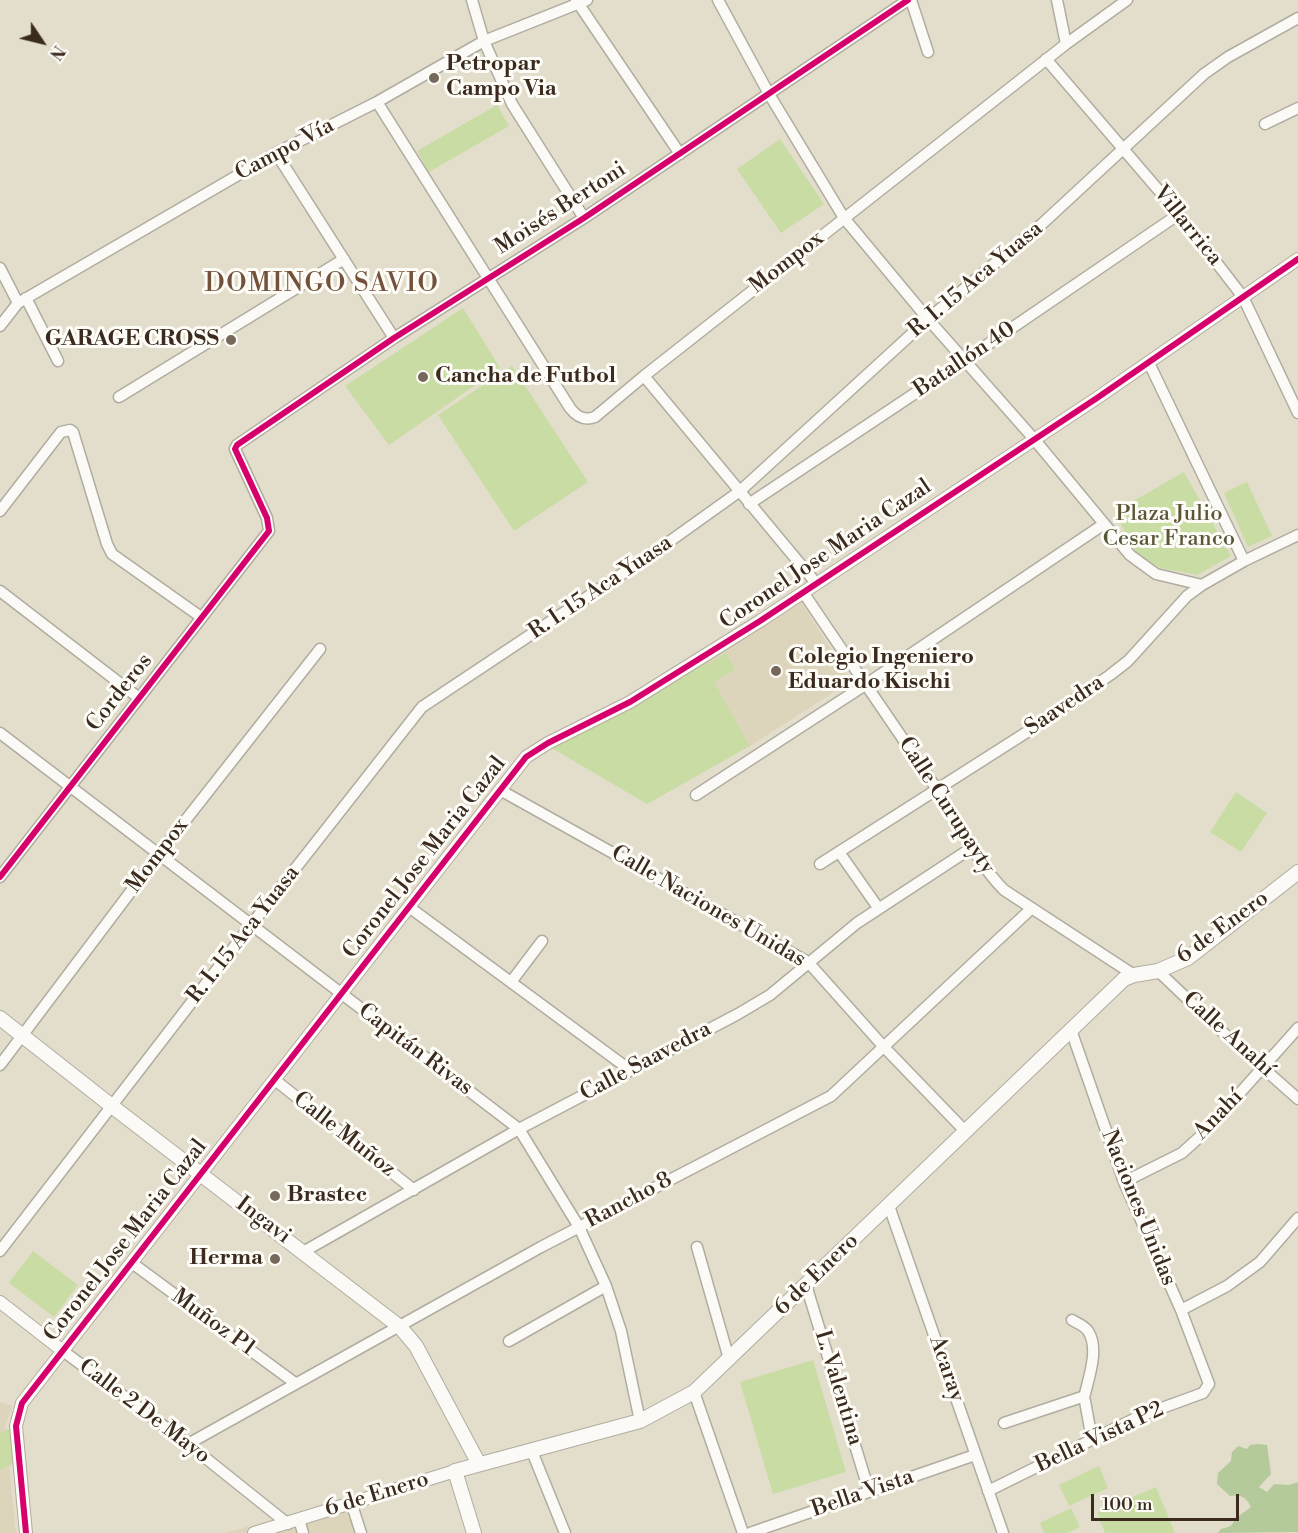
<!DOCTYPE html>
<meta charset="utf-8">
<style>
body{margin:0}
#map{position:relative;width:1298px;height:1533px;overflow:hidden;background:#e3decc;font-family:"Libre Bodoni",serif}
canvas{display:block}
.north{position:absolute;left:12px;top:12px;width:60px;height:60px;-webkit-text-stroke:4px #fdfcf7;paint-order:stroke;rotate:125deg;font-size:16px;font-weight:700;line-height:24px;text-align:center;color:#3b2a1e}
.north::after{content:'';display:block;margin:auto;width:21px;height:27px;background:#3b2a1e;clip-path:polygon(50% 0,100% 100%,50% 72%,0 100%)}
.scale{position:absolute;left:1091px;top:1494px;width:148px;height:27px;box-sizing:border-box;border:3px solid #3b2a1e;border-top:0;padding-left:8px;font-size:18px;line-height:21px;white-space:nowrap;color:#3b2a1e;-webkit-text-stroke:4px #fdfcf7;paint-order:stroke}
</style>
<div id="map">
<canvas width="1298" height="1533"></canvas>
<div class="north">N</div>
<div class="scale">100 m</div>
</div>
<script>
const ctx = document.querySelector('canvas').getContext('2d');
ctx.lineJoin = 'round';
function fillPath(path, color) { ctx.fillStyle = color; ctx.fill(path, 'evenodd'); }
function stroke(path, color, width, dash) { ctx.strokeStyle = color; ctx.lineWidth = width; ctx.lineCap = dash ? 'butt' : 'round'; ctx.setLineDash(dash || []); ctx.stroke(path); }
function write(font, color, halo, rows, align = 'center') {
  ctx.font = font + ' "Libre Bodoni",serif'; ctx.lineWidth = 6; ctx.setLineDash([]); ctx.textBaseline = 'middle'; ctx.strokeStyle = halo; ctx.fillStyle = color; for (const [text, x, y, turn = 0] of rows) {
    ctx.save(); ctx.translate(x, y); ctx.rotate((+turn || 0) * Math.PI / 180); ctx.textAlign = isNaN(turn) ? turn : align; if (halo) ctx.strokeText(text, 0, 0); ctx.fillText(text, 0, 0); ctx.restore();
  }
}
const built = new Path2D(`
 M801,602L851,681L750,746L702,661Z
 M0,1402L13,1406L5,1426L16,1533H0Z
 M350,1500L361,1533H224Z`);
const green = new Path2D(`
 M497,105L509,126L429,172L417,151Z
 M780,139L824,204L781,233L737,169Z
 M463,308L500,368L389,445L345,386Z
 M512,366L588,482L514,531L438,415Z
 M1184,472L1231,556L1197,575L1161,568L1138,556L1114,512Z
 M1247,482L1272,536L1248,547L1224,493Z
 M726,653L735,669L714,682L750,746L647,804L550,747L702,661L705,666Z
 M1236,792L1267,813L1241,852L1210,832Z
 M33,1251L78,1285L54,1317L9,1283Z
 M813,1360L846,1472L773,1494L740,1382Z
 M8,1429L13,1433L12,1464L0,1470V1433Z
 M1099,1466L1108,1488L1069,1506L1059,1485Z
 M1156,1487L1175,1533H1105L1097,1512Z
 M1071,1508L1080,1527L1067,1533H1044L1040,1523Z`);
const forest = new Path2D(`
 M1259,1444L1267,1445L1271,1474L1259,1487L1267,1492L1274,1484L1289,1485L1298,1482V1532L1218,1533L1221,1529L1231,1526L1236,1518L1251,1507C1246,1497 1241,1494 1230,1496L1217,1484L1218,1473L1231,1461L1232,1452L1238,1446L1247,1449L1250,1445Z`);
const minor = new Path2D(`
 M472,0L484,41L512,104L584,218
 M576,0L680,154
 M718,0L769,94L844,218L928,319L1034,439L1130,555L1156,574L1202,585
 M911,0L928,52
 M1057,0L1066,44
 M1046,59L1179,214L1243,297L1298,413
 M377,102L570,408C577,417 584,421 595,417L644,376L1066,44L1127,0
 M1265,124L1298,108
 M276,153L394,338
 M0,268L18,303
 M26,298L58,361
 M0,326L18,303L276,153L377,102L484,41L587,0
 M1149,363L1244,561
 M644,376L816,583
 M119,397L344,259
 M749,504L965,360L1179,214
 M0,511L61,432L70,430L73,432L107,544L112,554L201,617
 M0,591L139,698
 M803,592C847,658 892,722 936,788C959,822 976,862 1004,890L1134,975
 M0,733L519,1129L579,1227L606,1286L621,1331L640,1421
 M500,790L808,962L883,1046L966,1132
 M696,795L865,685L1104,524
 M839,852L879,909
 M820,864L1027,732L1110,675L1128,661L1187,596L1202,585L1244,561L1298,535
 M0,877L269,531L267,518L235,449L237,445L394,338L584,218L908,0
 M409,907L630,1070
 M1158,971L1219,1029L1298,1099
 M511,982L542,941
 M0,1065L159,854L320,649
 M275,1080L414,1190
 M1124,1182L1182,1153L1205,1132L1298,1028
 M889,1206L1003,1533
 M697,1247L729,1359
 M0,1251L251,925L422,707L652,554L740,491L928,319L1043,223L1204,74L1228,57L1298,18
 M303,1252L519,1129L738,1014L770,995L857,923L973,847
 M132,1263L295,1383
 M806,1285L869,1491
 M1181,1310L1227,1286L1260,1262L1298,1218
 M1072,1320C1077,1323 1085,1326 1088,1331C1100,1349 1088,1379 1084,1398
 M509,1341L606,1286
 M63,1351L188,1444L288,1524
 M694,1392L743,1533
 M1004,1423L1082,1397L1085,1401L1092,1440
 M188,1444L541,1247L831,1096L1032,908
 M531,1449L565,1533
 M988,1491L1140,1416L1203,1393L1209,1384L1181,1310L1124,1182L1071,1030
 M351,1502L361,1533
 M299,1519L303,1533
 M750,1533L975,1455`);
const tertiary = new Path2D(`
 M0,1302L63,1351
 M26,1533L16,1426L22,1403L526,757L548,743L630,702L760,621L1097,398L1298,259
 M254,1533L455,1471`);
const secondary = new Path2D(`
 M0,1018L113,1107L400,1327L416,1346L479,1464
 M474,1533L455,1471L640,1421L694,1392L1124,979L1134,975L1158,971L1188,958L1298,872`);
const cycleway = new Path2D(`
 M0,877L269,531L267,518L235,449L237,445L394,338L584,218L908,0
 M26,1533L16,1426L22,1403L526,757L548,743L630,702L760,621L1097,398L1298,259`);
const markers = [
 [434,78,6,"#76695b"],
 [231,340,6,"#76695b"],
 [423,377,6,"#76695b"],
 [776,671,6,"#76695b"],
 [275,1196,6,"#76695b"],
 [275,1259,6,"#76695b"]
];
const poiNames = [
 ["Petropar",446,65],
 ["Campo Via",446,90],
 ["GARAGE CROSS",219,340,"right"],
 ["Cancha de Futbol",435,377],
 ["Colegio Ingeniero",788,658],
 ["Eduardo Kischi",788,683],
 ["Brastec",287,1196],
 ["Herma",263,1259,"right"]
];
const streetNames = [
 ["Campo Vía",285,150,-28],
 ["Moisés Bertoni",561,209,-33],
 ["Villarrica",1187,226,51],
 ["Mompox",787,263,-38],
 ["R. I. 15 Aca Yuasa",976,280,-40],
 ["Batallón 40",965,360,-34],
 ["Coronel Jose Maria Cazal",826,555,-34],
 ["R. I. 15 Aca Yuasa",601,588,-34],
 ["Corderos",120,693,-52],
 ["Saavedra",1065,706,-34],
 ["Calle Curupayty",946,806,57],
 ["Mompox",158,856,-53],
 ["Coronel Jose Maria Cazal",425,858,-52],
 ["Calle Naciones Unidas",708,907,30],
 ["6 de Enero",1223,928,-36],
 ["R. I. 15 Aca Yuasa",244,935,-52],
 ["Calle Anahí",1228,1035,42],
 ["Capitán Rivas",415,1050,37],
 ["Calle Saavedra",646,1062,-28],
 ["Anahí",1219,1115,-46],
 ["Calle Muñoz",344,1135,38],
 ["Rancho 8",629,1201,-28],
 ["Naciones Unidas",1138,1208,68],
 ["Ingavi",263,1221,37],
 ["Coronel Jose Maria Cazal",126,1241,-52],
 ["6 de Enero",817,1275,-44],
 ["Muñoz P1",213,1323,36],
 ["Acaray",946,1369,71],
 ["L. Valentina",838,1388,73],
 ["Calle 2 De Mayo",144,1412,37],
 ["Bella Vista P2",1100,1438,-25],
 ["Bella Vista",863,1494,-19],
 ["6 de Enero",377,1495,-17]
];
const parkNames = [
 ["Plaza Julio",1169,515],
 ["Cesar Franco",1169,540]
];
const quarterNames = [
 ["DOMINGO SAVIO",322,285]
];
fillPath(built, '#ddd5bb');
fillPath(green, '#c8dca4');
fillPath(forest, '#b4ca9a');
stroke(minor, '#b1aca0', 13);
stroke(tertiary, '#b1aca0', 14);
stroke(secondary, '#b1aca0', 16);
stroke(minor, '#fbfaf7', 10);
stroke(tertiary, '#fbfaf7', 12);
stroke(secondary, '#fbfaf7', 14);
stroke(cycleway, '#d6006c', 6);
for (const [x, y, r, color] of markers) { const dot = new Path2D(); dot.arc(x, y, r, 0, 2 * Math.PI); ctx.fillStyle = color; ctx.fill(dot); stroke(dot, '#fdfcf7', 2); }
write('bold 22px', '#3b2a1e', '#fdfcf7', poiNames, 'left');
write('22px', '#3b2a1e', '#fdfcf7', streetNames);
write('22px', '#595638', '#fdfcf7', parkNames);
ctx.letterSpacing = '1.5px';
write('26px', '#73513a', '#fdfcf7', quarterNames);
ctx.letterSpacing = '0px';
</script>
